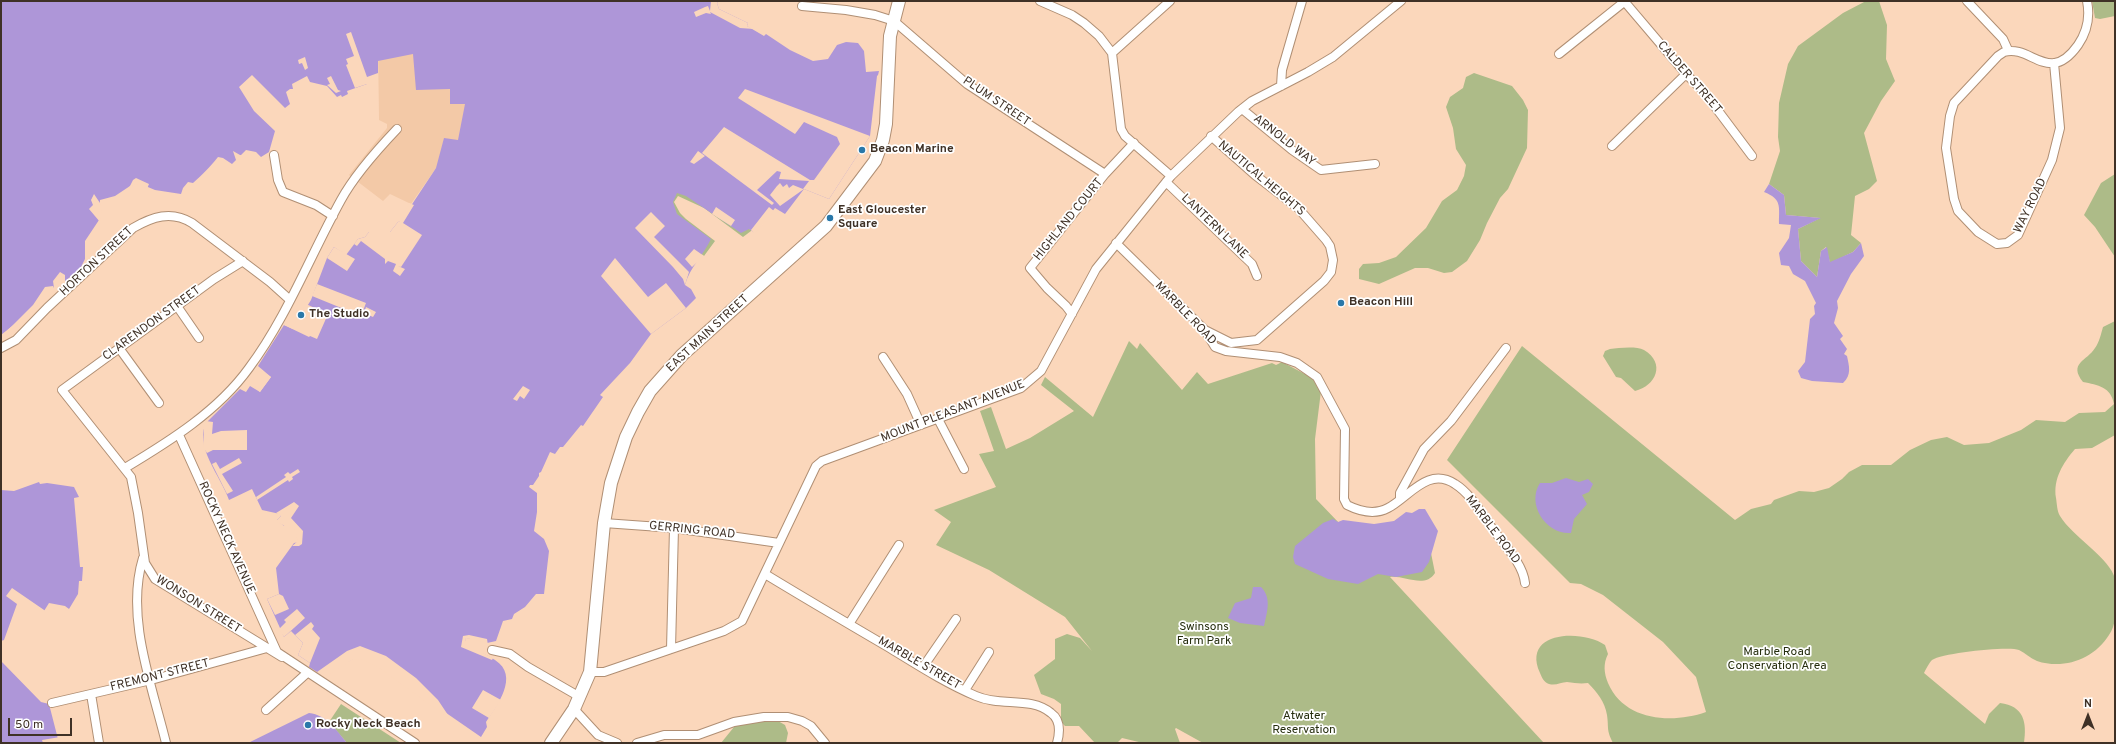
<!DOCTYPE html>
<style>
body{margin:0}
#map{position:relative;width:2116px;height:744px;overflow:hidden;background:#fbd7bb;font-family:Overpass,sans-serif}
canvas{display:block}
.frame{position:absolute;inset:0;border:2px solid #3f3126;pointer-events:none}
.north{position:absolute;left:2068px;top:696px;width:40px;height:40px;-webkit-text-stroke:3px #fff;paint-order:stroke;rotate:0deg;font-size:11px;font-weight:700;line-height:16px;text-align:center;color:#3f3126}
.north::after{content:'';display:block;margin:auto;width:14px;height:18px;background:#3f3126;clip-path:polygon(50% 0,100% 100%,50% 72%,0 100%)}
.scale{position:absolute;left:8px;top:718px;width:64px;height:18px;box-sizing:border-box;border:2px solid #3f3126;border-top:0;padding-left:5px;font-size:12px;line-height:14px;white-space:nowrap;color:#3f3126;-webkit-text-stroke:3px #fff;paint-order:stroke}
</style>
<div id="map">
<canvas width="2116" height="744"></canvas>
<div class="frame"></div>
<div class="north">N</div>
<div class="scale">50 m</div>
</div>
<script>
const ctx = document.querySelector('canvas').getContext('2d');
ctx.lineJoin = 'round';
function fillPath(path, color) { ctx.fillStyle = color; ctx.fill(path, 'evenodd'); }
function stroke(path, color, width, dash) { ctx.strokeStyle = color; ctx.lineWidth = width; ctx.lineCap = dash ? 'butt' : 'round'; ctx.setLineDash(dash || []); ctx.stroke(path); }
function write(font, color, halo, rows, align = 'center') {
  ctx.font = font + ' Overpass,sans-serif'; ctx.lineWidth = 3.5; ctx.setLineDash([]); ctx.textBaseline = 'middle'; ctx.strokeStyle = halo; ctx.fillStyle = color; for (const [text, x, y, turn = 0] of rows) {
    ctx.save(); ctx.translate(x, y); ctx.rotate((+turn || 0) * Math.PI / 180); ctx.textAlign = isNaN(turn) ? turn : align; if (halo) ctx.strokeText(text, 0, 0); ctx.fillText(text, 0, 0); ctx.restore();
  }
}
const built = new Path2D(`
 M401,37L460,88L486,140L436,168L411,204L390,194L383,201L349,175L387,128V124L379,120V117L378,47Z`);
const green = new Path2D(`
 M1866,1H1879L1887,25L1886,59L1895,81L1881,101L1864,133L1877,181L1869,189L1855,196L1851,235L1861,243L1853,252L1830,263L1826,247L1821,251L1817,277L1801,261L1798,229L1820,218L1786,215L1784,195L1769,184L1780,151L1778,137L1779,103L1788,64L1798,46L1843,13Z
 M2092,1H2115V16L2100,19L2095,18Z
 M1474,73L1512,86L1523,100L1528,110L1527,148L1508,189L1500,198L1487,223L1480,240L1467,261L1452,272L1444,273L1428,268H1415L1379,284L1359,279V269L1363,264L1379,263L1396,257L1426,228L1442,201L1457,190L1464,176L1466,165L1456,149L1453,128L1446,107L1450,97L1463,88L1466,77Z
 M2115,174V257L2095,227L2084,215L2101,183Z
 M679,186L751,230V231L743,237L704,208L678,196L674,202L680,213L686,219L715,241L704,256C684,242 674,216 666,193Z
 M2115,321V435L2092,448L2075,449C2063,463 2053,479 2056,498C2057,504 2057,511 2060,516C2072,536 2111,559 2115,579C2116,587 2115,596 2115,604C2115,615 2116,625 2109,635C2094,659 2064,670 2037,661C2030,658 2025,653 2019,650C2008,646 1943,653 1932,660C1929,663 1926,669 1924,673L1985,724L1989,714L2000,703C2024,706 2027,722 2024,743H1613C1606,729 1609,729 1607,715C1605,702 1597,692 1588,683C1580,684 1575,683 1567,682C1561,682 1556,686 1549,684C1544,682 1542,678 1540,673C1521,631 1582,629 1605,645L1608,654C1603,664 1604,673 1608,683C1624,721 1672,724 1706,712L1696,677L1663,642L1603,595L1581,584L1570,583L1447,460L1522,346L1735,520L1751,509L1771,504L1774,500L1799,491L1814,492L1829,488L1842,479L1849,472L1862,465H1891L1910,450L1931,440L1947,437L1964,445L1989,443L2021,430L2036,420L2065,422L2079,413L2105,412L2114,404C2111,387 2098,385 2083,382C2068,363 2087,361 2095,348C2099,343 2101,334 2103,327Z
 M1129,341L1137,349L1140,343L1182,390L1197,372L1208,384L1272,363L1276,365L1282,362L1322,383L1315,439L1316,499L1340,524H1390L1407,513L1417,514L1430,548L1435,573C1425,589 1404,575 1390,577L1544,743H1203L1176,728L1175,729L1180,743H1143L1122,738L1117,743H1095L1079,726H1065L1061,722V704L1054,699L1041,694L1034,675L1055,659V639L1067,634L1080,638L1092,651L1065,617L989,570L936,545L951,522L934,510L996,487L979,454L994,451L980,411L991,407L1006,449L1030,438L1074,411L1041,385L1045,377L1093,417Z
 M1610,349C1619,348 1636,346 1644,350C1666,363 1656,386 1635,391L1621,378L1616,377L1603,356L1605,351Z
 M341,704L401,743H347L329,722Z
 M750,720L778,721L785,725L788,733L786,743H721L734,727Z`);
const water = new Path2D(`
 M1,1H719L717,3L719,9L748,23L747,26L764,36L766,34L790,50L813,61L828,59L837,45L846,42L858,43L864,51L866,72L879,71L878,75L877,76L870,136L829,199L804,189L785,214L775,208L755,233L749,229L741,233L686,196L677,193L673,202L677,214L711,239C703,256 690,267 685,285L691,289L696,298L686,308L651,334L630,363L600,395L603,397L583,426L581,425L563,447H560L555,454L550,452L541,472L539,473V476L533,485H530L529,487L537,493V512L534,531L544,539L549,551L544,594H536L525,607L514,614L512,619L503,621L496,641L487,643L486,640L466,638L464,645C474,650 486,654 495,660C520,676 497,705 486,722L487,727L481,737L368,659L357,657L322,675L309,667L310,663L298,655L303,643L291,631L284,637L267,599L279,594L276,568L294,543L300,542L295,526H284L277,520L281,516L280,514L262,510L252,489L229,500C222,478 191,443 208,421L240,389L246,392L250,386L260,392L271,377L258,366L284,325L293,329L311,300L327,258L334,247L346,255L358,239L365,237L369,232H390L398,222L401,221L436,168L444,138L458,140L465,104H450V89L416,90L413,54L378,61V73L367,77V84L347,91L348,94L342,97L341,95L337,97L327,86L310,82L307,76L292,84L293,89H290L286,92L290,104L285,108L252,75L239,87L254,111L275,131L269,152L261,157L240,155L233,151L236,160L232,164L223,158L218,157C209,168 203,174 193,183L188,182L183,188L181,194L155,190L136,182L115,196L100,200L99,220L85,241V259L80,269L65,285V275L60,272L53,281L54,288L27,314L1,335Z
 M1769,184L1784,195L1786,215L1821,218L1798,229L1801,261L1817,277L1821,251L1827,247L1830,262L1853,252L1861,243L1864,256L1851,274L1837,301L1838,308L1834,323L1843,336L1840,339L1847,349L1844,354L1847,356C1849,366 1852,375 1843,383L1812,381L1801,378L1798,371L1805,362L1810,319L1815,314L1814,306L1816,303L1805,281L1793,274L1789,266L1781,265L1779,253L1789,238L1791,225L1779,224C1779,206 1782,199 1764,192Z
 M1566,478L1579,482L1588,479L1593,484L1589,492L1582,495L1587,504L1574,519L1571,533C1546,535 1526,504 1540,483H1552Z
 M39,482L40,484L47,483L74,487L79,497L74,498L80,567H83L82,581H79L78,594L69,609L50,606L47,612L12,588L6,596L17,604L4,640L1,641V490L14,491Z
 M1419,509H1425L1438,531L1429,562L1422,572L1396,577L1378,574L1358,584L1328,579L1295,564L1293,557L1295,546L1323,523L1333,519L1338,522L1343,520L1374,524L1394,521L1406,512L1412,513Z
 M1253,587H1261C1272,598 1267,612 1264,626L1240,623L1228,618L1235,603L1251,598Z
 M1,661L41,702L49,704L59,743H1Z
 M309,713C327,715 336,730 347,743H248Z`);
const pier = new Path2D(`
 M711,1H719L717,3L719,9L748,23L747,26L754,29L740,28L710,12L711,14L706,13L696,17L694,12L705,7L708,6L710,11Z
 M351,32L367,77V84L355,88L346,65L348,64L346,59L354,56L346,34Z
 M305,57L308,68L305,70L302,63L299,64L298,60Z
 M331,76L338,90L341,91L336,93L327,85L330,84L327,78Z
 M745,89L870,136L829,199L804,189L780,206L770,195L777,186L780,183L783,187L787,184L789,188L793,185L803,189L809,181L779,179L781,172L777,171L757,190L774,203L772,205L702,153L724,127L810,180H814L840,144L837,137L804,122L795,134L738,98Z
 M246,150L256,152L261,157L260,159L242,157L240,156Z
 M698,151L705,156L694,164L690,162Z
 M136,178L149,184L147,189L136,184L129,188L133,180Z
 M94,194L102,206L100,222L89,209L93,205L91,200Z
 M409,203L414,205L403,223L422,235L401,267L398,266L405,269L400,276L393,271L396,264L388,261L385,264V259L361,241L357,246L354,244L358,239L365,237L369,232H390L398,222L400,221Z
 M716,207L735,220L731,226L712,214Z
 M769,207L774,211L755,234L751,230Z
 M651,212L665,226L654,237L689,272L685,285L683,279L673,267L635,228Z
 M334,247L355,259L347,271L327,258Z
 M694,249L704,256L692,267L685,259Z
 M615,258L648,297L666,283L686,308L651,334L601,276Z
 M80,269V272L65,285L63,283Z
 M317,284L366,303L361,316L312,296Z
 M53,286L55,290L47,299L40,303L9,332L8,330L33,305L45,287Z
 M306,304L328,314L317,339L310,336L309,337L284,325L285,323L293,326Z
 M366,307L376,312L373,317L364,313Z
 M257,368L271,377L260,392L251,384L260,390L269,377Z
 M523,386L530,390L524,399L520,396L517,401L513,399Z
 M206,421L213,422L212,434L221,431L247,430V450H213L207,453L203,447L204,426Z
 M239,458L242,463L222,474L233,491L227,494L212,464L216,462L220,469Z
 M298,469L300,472L292,477L293,479L289,482L288,480L257,500L256,497L286,477L284,475L288,472L290,474Z
 M294,502L299,506L291,518L303,531L302,544L299,546H292L298,541L294,528L286,527L276,521L281,516L276,513Z
 M279,594L283,596L289,609L275,615L267,599Z
 M49,603L65,606L69,609V611L51,608L48,614L44,611Z
 M297,609L305,618L284,637L279,629L286,622L284,620Z
 M311,622L314,626L312,629L320,638L310,663L298,655L303,643L295,635Z
 M469,635L487,639L488,645L484,642L466,638L465,644L493,658L492,660L461,647L463,636Z
 M360,646L386,656L416,678L438,700L448,715L447,717L378,667L362,659L352,660L324,677L317,672L347,651Z
 M483,690L501,700L489,718L472,708Z
 M60,737L61,743H43L42,740Z`);
const street = new Path2D(`
 M1040,1L1072,15L1084,23L1099,36L1112,53L1121,129L1125,136L1171,176
 M1624,1L1686,74L1704,92L1752,156
 M1967,1L2003,39L2008,50
 M802,6L846,10L875,15L894,21L967,84L1105,174
 M1112,53L1170,1
 M1559,54L1624,2
 M2054,63L2060,128L2052,160L2018,235L2007,243L1997,244L1978,232L1958,211L1954,199L1946,148L1950,116L1954,103L1998,56L2004,52C2031,44 2049,86 2078,45C2087,32 2090,16 2087,1
 M1281,86L1282,70L1302,1
 M1242,109L1292,150L1321,170L1375,164
 M1612,146L1686,74
 M274,155L278,180L283,192L316,205L333,216
 M1166,182L1252,264L1257,276
 M1116,243L1204,329L1215,347L1226,351L1280,357L1297,363L1317,377L1345,429L1344,499L1347,505C1359,511 1375,515 1388,508C1409,497 1428,466 1455,484C1471,494 1481,513 1492,528C1503,544 1523,563 1525,583
 M243,261L214,279L62,390L131,477L138,513L145,563L155,579L282,657
 M177,306L199,338
 M1072,314L1066,306L1047,288L1030,268L1105,174L1134,143
 M1205,330L1231,343L1257,340L1324,281L1331,272L1333,260L1330,246L1326,240L1298,208L1255,175L1211,136
 M1,348L16,340L47,308L133,228C152,217 171,210 192,223L270,282L290,300
 M119,348L159,403
 M883,357L907,394L921,425
 M938,419L964,469
 M179,435L277,652L415,743
 M125,468C170,441 218,411 249,368C287,317 310,256 341,200C354,176 378,149 397,129
 M1400,499V493L1424,449L1451,421L1506,348
 M604,523L674,528L779,543
 M143,558C125,617 152,685 166,743
 M765,574C806,599 847,623 888,647C916,664 945,683 976,696C1001,707 1030,696 1051,713C1061,720 1060,732 1057,743
 M849,624L899,545
 M671,649L674,528
 M492,650L510,654L528,667L580,697
 M923,667L956,619
 M590,672H604L724,631L742,621L816,466L822,461L1021,388L1041,371L1096,269L1171,176L1238,112L1252,101L1308,72L1333,57L1401,1
 M965,690L989,652
 M91,694L99,743
 M52,703L151,680L267,648
 M574,709L598,735L617,743
 M266,710L307,673
 M637,743L664,735H698L734,722L764,717H788L802,721L811,726L825,743`);
const secondary = new Path2D(`
 M551,743L574,709L590,672L604,523L611,483L626,437L638,412L650,391L682,355L826,226L875,161L883,140L886,124L890,36L899,1`);
const markers = [
 [862,150,4,"#2978a9"],
 [830,218,4,"#2978a9"],
 [1341,303,4,"#2978a9"],
 [301,315,4,"#2978a9"],
 [308,725,4,"#2978a9"]
];
const streetNames = [
 ["CALDER STREET",1689,78,49],
 ["PLUM STREET",996,102,34],
 ["ARNOLD WAY",1284,141,38],
 ["NAUTICAL HEIGHTS",1261,179,40],
 ["WAY ROAD",2031,206,-64],
 ["HIGHLAND COURT",1069,220,-51],
 ["LANTERN LANE",1214,227,44],
 ["HORTON STREET",97,262,-43],
 ["MARBLE ROAD",1185,314,46],
 ["CLARENDON STREET",152,324,-36],
 ["EAST MAIN STREET",708,334,-43],
 ["MOUNT PLEASANT AVENUE",953,412,-21],
 ["MARBLE ROAD",1492,530,53],
 ["GERRING ROAD",692,531,6],
 ["ROCKY NECK AVENUE",226,538,66],
 ["WONSON STREET",198,605,32],
 ["MARBLE STREET",919,664,30],
 ["FREMONT STREET",160,676,-14]
];
const poiNames = [
 ["Beacon Marine",870,150],
 ["East Gloucester",838,211],
 ["Square",838,225],
 ["Beacon Hill",1349,303],
 ["The Studio",309,315],
 ["Rocky Neck Beach",316,725]
];
const parkNames = [
 ["Swinsons",1204,628],
 ["Farm Park",1204,642],
 ["Marble Road",1777,653],
 ["Conservation Area",1777,667],
 ["Atwater",1304,717],
 ["Reservation",1304,731]
];
fillPath(built, '#f3c9a7');
fillPath(green, '#adbb88');
fillPath(water, '#ae96d8');
fillPath(pier, '#fbd7bb');
stroke(street, '#b08f74', 10);
stroke(secondary, '#b08f74', 14);
stroke(street, '#fff', 8);
stroke(secondary, '#fff', 12);
for (const [x, y, r, color] of markers) { const dot = new Path2D(); dot.arc(x, y, r, 0, 2 * Math.PI); ctx.fillStyle = color; ctx.fill(dot); stroke(dot, '#fff', 1.5); }
write('12px', '#3f3126', '#fff', streetNames);
write('bold 12px', '#3f3126', '#fff', poiNames, 'left');
write('12px', '#252d0d', '#fff', parkNames);
</script>
